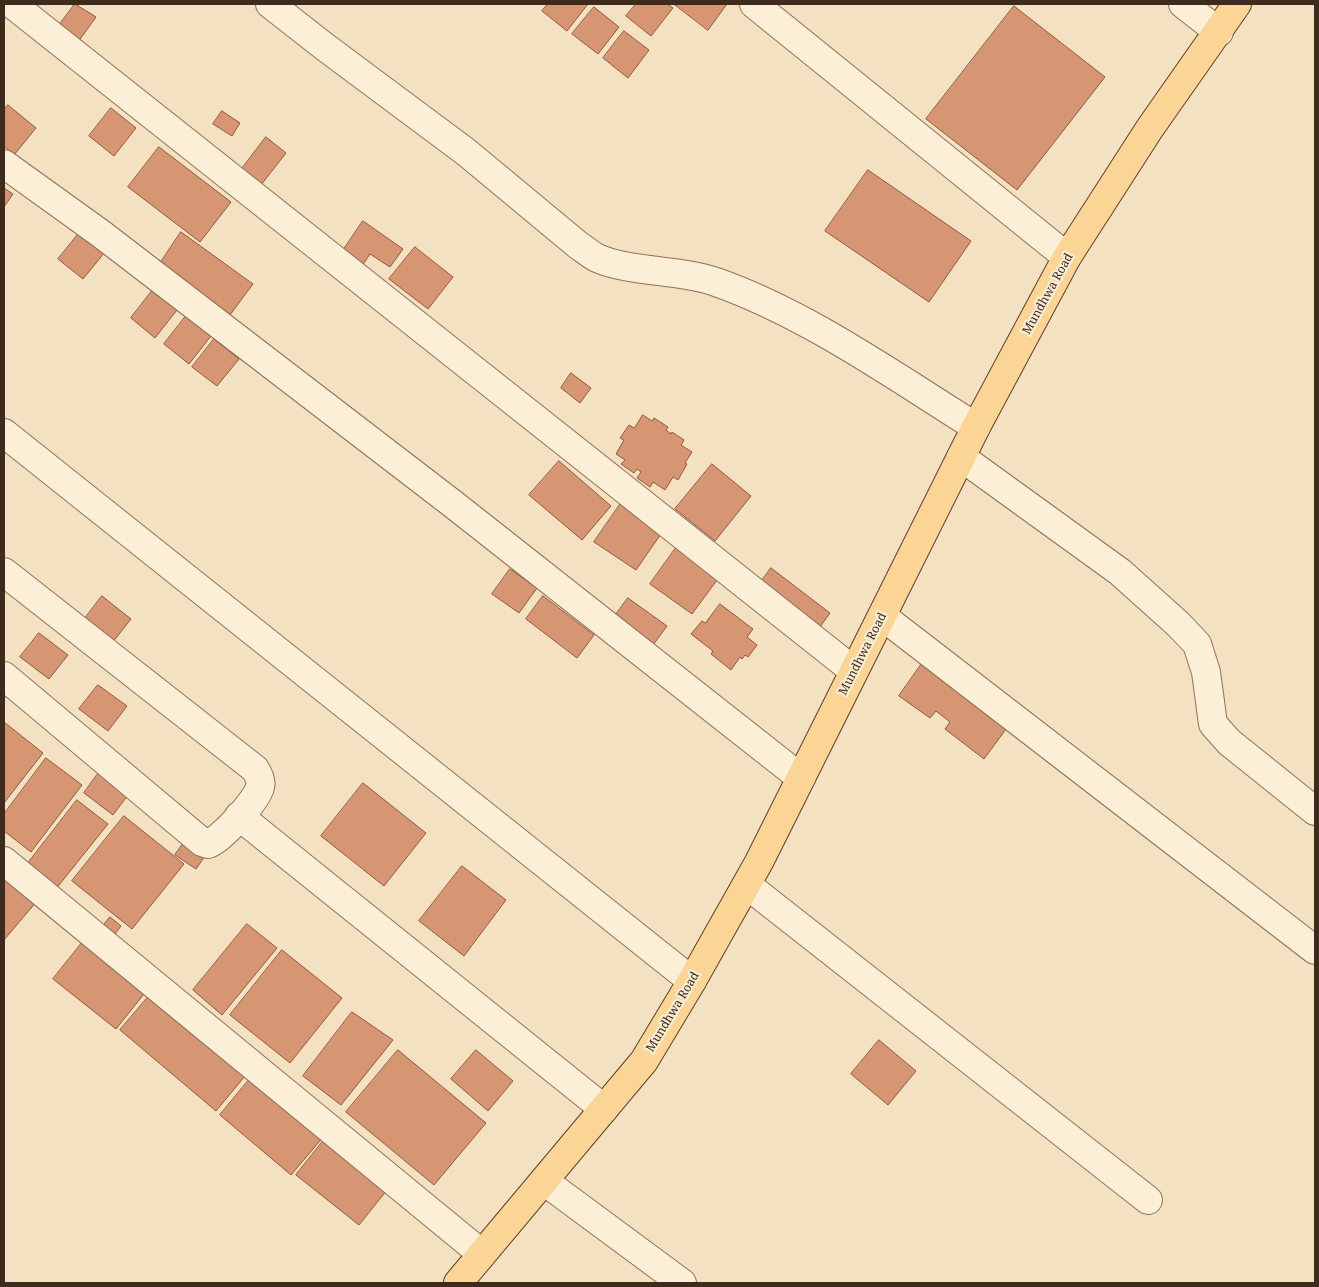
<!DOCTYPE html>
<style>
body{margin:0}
#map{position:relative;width:1319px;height:1287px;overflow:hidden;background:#f3e1c2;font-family:"Noto Serif",serif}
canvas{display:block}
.frame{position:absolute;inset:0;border:5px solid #3e2b1d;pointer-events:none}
</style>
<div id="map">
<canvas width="1319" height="1287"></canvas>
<div class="frame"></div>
</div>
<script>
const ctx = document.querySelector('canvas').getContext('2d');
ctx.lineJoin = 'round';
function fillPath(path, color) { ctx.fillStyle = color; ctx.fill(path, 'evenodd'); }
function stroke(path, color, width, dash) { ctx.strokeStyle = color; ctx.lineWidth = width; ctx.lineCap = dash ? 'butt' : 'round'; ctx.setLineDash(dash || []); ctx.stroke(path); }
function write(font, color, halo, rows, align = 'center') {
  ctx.font = font + ' "Noto Serif",serif'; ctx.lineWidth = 4.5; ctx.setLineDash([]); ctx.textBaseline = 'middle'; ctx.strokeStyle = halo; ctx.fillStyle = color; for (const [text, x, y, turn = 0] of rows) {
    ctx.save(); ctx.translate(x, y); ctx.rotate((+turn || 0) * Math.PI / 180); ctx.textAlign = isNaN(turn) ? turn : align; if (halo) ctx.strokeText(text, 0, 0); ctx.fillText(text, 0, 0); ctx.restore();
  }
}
const building = new Path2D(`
 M75,4L96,17L78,42L57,28Z
 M548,4H588L567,31L542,11Z
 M636,4H667L673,8L651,36L626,16Z
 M674,4H727L708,30Z
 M1014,6L1105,77L1017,190L926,119Z
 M594,7L619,27L598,54L572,34Z
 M624,31L649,50L628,78L603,58Z
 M8,105L36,128L14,155L4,146V110Z
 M111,108L136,128L114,156L89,136Z
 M222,111L240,123L232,136L213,124Z
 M266,137L286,153L261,185L241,170Z
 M159,147L231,202L200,242L128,187Z
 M868,170L971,241L929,302L825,231Z
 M4,188L13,194L4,207Z
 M363,221L403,249L390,267L370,254L362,266L342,252Z
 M80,232L105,252L83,279L58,259Z
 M181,232L253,284L227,319L157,268Z
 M415,247L453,277L428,309L389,279Z
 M152,291L177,310L155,338L131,318Z
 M186,316L211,336L189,364L164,344Z
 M214,339L239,359L217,386L192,367Z
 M571,373L591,388L580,403L561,388Z
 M643,415L652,421L654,418L668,427L666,430L671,434L672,432L684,440L681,445L692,452L685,463L687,464L678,480L673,477L665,490L653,482L650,487L637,478L641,472L637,469L634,473L621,464L625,460L616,454L624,440L620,438L629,425L634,428Z
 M559,461L611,506L582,540L529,495Z
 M712,464L751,496L715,541L675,509Z
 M621,503L663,531L636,570L594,542Z
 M678,545L720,576L692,614L650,584Z
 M771,568L830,613L817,631L758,586Z
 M510,569L537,588L519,613L492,594Z
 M102,596L131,619L112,643L83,621Z
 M543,596L594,635L577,658L526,619Z
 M628,598L667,626L648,652L609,624Z
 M720,604L753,629L747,637L757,645L748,657L745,655L742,659L740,657L731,670L711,654L713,651L691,634L702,621L705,623Z
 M39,633L68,655L49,679L20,657Z
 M923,662L1009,725L984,759L945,729L950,722L936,711L930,718L899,696Z
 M98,685L127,706L108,731L79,709Z
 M4,722L43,753L4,803Z
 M46,758L82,785L31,852L4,831V814Z
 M102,768L131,791L113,815L84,793Z
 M363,783L426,833L384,886L321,836Z
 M77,800L108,824L55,890L25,867Z
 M124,816L184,864L132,929L72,881Z
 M185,841L205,856L196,869L175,855Z
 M462,866L506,900L464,956L419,921Z
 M4,872L37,901L4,940Z
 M110,917L121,926L112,938L100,930Z
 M247,924L277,948L222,1015L193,990Z
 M85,939L148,989L116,1029L53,979Z
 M282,950L342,998L290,1063L230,1015Z
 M154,990L250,1070L216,1111L120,1030Z
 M352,1012L393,1040L341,1105L303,1076Z
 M879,1040L916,1071L888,1105L851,1074Z
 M398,1050L486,1123L434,1185L346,1112Z
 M476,1050L513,1081L488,1111L451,1079Z
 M253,1075L324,1136L291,1175L220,1115Z
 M328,1135L391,1185L359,1225L296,1175Z`);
const minor = new Path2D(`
 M12,4L854,671
 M270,4L325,47L466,152L578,245C584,249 591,255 597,258C631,273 679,269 716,282C807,314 894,376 976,427
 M754,4L1067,257
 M1183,4L1219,32
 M4,164L100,233L453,504L801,778
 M4,433L692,981
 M961,457L1120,572L1178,624L1197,644L1206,672L1213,724L1229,742L1315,811
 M4,572L255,769C258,774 262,781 260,787C257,800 221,840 208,844L202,842L4,676
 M882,616L1315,950
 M239,816L604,1109
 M4,861L482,1254
 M747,885L1148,1200
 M544,1181L682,1283`);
const major = new Path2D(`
 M458,1283L644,1061L692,981L759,862L976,427L1067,257L1150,128L1237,4`);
const streetNames = [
 ["Mundhwa Road",1048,294,-61],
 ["Mundhwa Road",863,654,-63],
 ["Mundhwa Road",673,1012,-59]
];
fillPath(building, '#d69674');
stroke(building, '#92573a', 1);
stroke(minor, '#907157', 30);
stroke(major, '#5d3f2b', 30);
stroke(minor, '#fcefd7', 28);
stroke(major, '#fad596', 28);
write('12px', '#3e2b1d', '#f9ecd3', streetNames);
</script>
